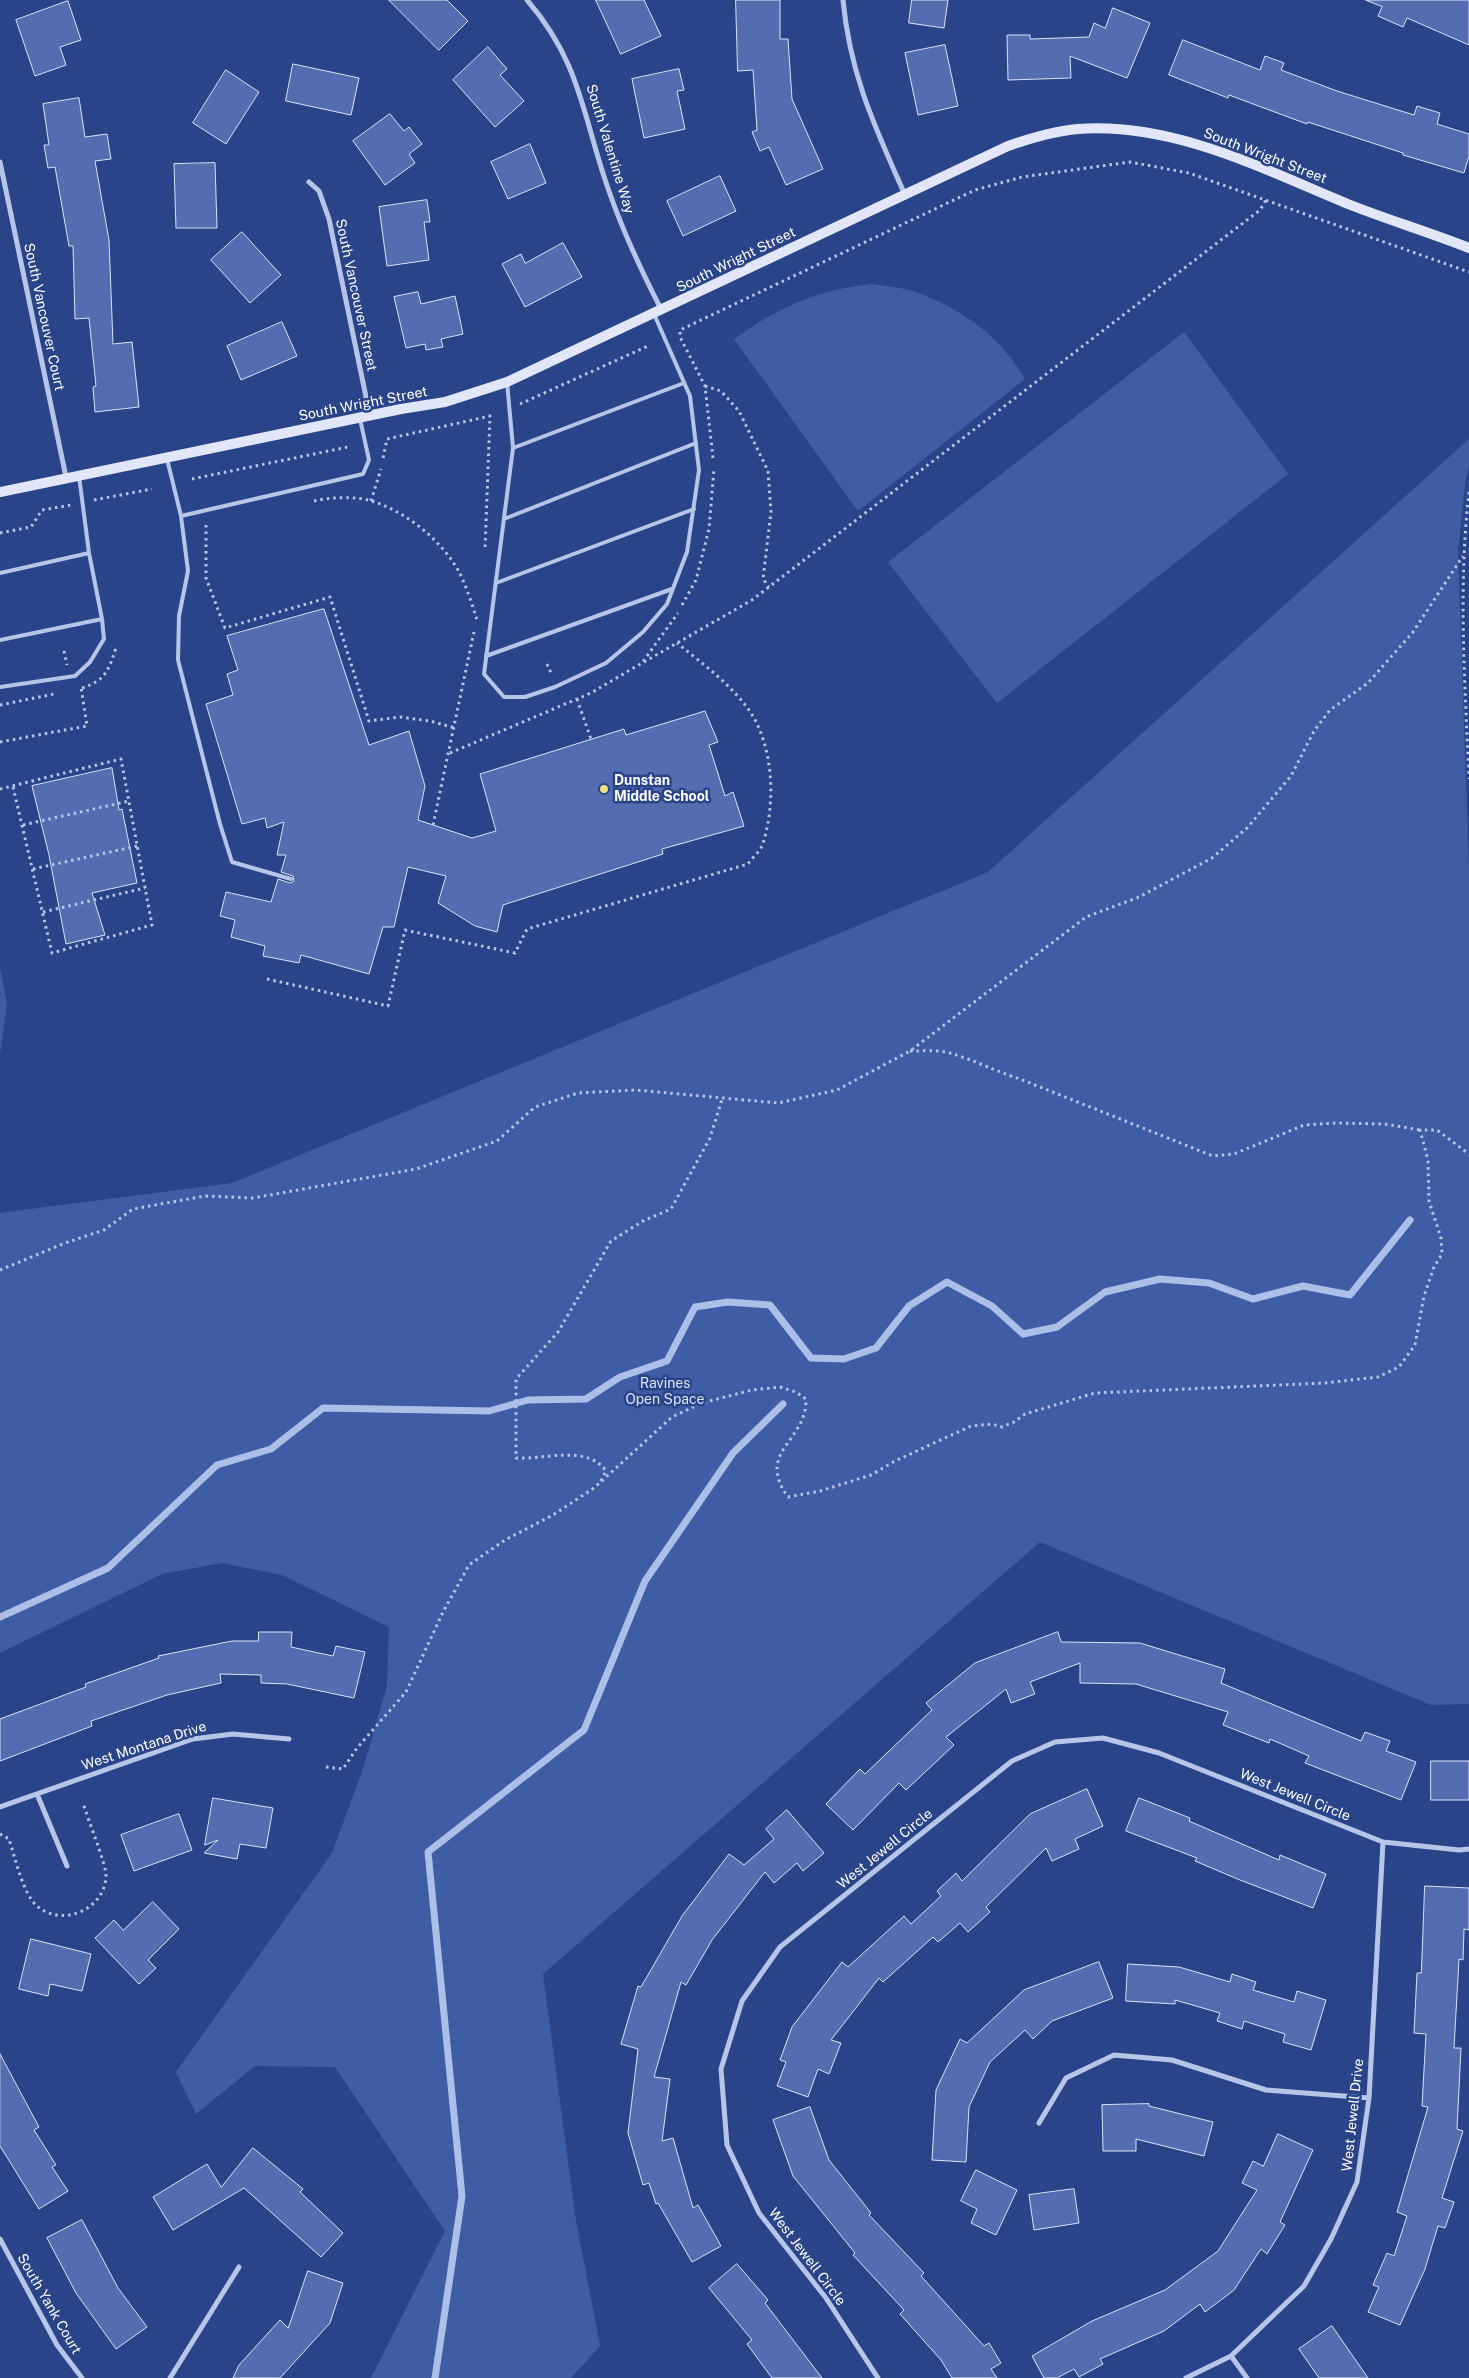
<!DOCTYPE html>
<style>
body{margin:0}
canvas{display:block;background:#2a4489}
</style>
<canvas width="1469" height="2378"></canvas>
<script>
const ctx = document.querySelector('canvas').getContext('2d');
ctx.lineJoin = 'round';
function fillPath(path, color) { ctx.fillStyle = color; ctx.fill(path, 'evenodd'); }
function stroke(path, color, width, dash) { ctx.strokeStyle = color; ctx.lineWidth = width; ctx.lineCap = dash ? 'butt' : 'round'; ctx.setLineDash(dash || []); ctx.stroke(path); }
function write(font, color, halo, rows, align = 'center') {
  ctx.font = font + ' "Public Sans",sans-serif'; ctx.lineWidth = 5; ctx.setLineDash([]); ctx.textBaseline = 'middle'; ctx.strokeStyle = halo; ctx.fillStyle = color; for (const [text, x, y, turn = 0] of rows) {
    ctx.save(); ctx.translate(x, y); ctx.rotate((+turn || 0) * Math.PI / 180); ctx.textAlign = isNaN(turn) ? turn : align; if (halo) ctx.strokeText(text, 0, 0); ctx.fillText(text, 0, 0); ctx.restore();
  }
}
const green = new Path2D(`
 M871,284C883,286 897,287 909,290C957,305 1000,335 1025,379L858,511L734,339C781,306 814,291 871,284Z
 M1184,332L1288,474L997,703L888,562Z
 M1469,439V465L1465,483L1458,553L1469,869V1704L1431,1705L1040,1542L543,1974L576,2221L600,2346L571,2378H371L445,2231L335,2067L255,2066L196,2114L176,2072L332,1853L363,1769L387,1686L389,1627L282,1575L222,1563L162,1574L0,1653V1213L232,1183L988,872Z
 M0,968L7,1004L0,1055Z`);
const stream = new Path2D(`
 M0,1617L108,1568L217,1465L271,1449L323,1408L489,1411L528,1400L586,1399L620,1377L667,1361L695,1307L728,1302L770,1305L811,1358L844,1359L876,1348L909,1306L947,1282L992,1306L1023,1334L1057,1327L1105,1292L1160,1279L1209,1283L1253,1299L1303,1286L1350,1295L1410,1220
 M435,2378L462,2196L428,1852L584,1730L645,1581L733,1453L783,1404`);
const building = new Path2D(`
 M389,0H447L468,21L439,50Z
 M596,0H644L661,36L621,54Z
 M736,0H780V39H788L792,99L823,169L786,185L769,147L760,151L752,132L757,130L753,70L738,71Z
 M912,0H948L944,28L909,23Z
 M1366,0H1469V45L1407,18L1403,27L1378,16L1382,7Z
 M68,1L81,40L60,47L66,65L35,76L16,20Z
 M1113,8L1150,23L1127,78L1070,56L1071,78L1008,80L1007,35H1030V39L1089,37L1094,23L1105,28Z
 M1183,40L1260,70L1265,56L1284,63L1281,70L1337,91L1414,115L1417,106L1440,113L1437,124L1469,134V156L1464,173L1403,155V153L1308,122L1307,124L1229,95L1228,98L1169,75Z
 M945,45L958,106L918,115L905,53Z
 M488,47L507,69L500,75L524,101L495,127L453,80Z
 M293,64L359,78L351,115L286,101Z
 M679,69L684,90L677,91L685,129L644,138L632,79Z
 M226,70L259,92L226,144L193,123Z
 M79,98L85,137L107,134L111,159L95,161L109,240L113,344L132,342L139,407L95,412L93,387L96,386L89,318L75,319L73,246H69L55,167L48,168L44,145H49L43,104Z
 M390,114L404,131L409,127L422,144L409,154L415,163L385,185L353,141Z
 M530,144L546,183L508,199L491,162Z
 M215,163L217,228H176L174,164Z
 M720,176L736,211L683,236L667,201Z
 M427,200L430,222H424L429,260L387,266L379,207Z
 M242,232L281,275L250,303L211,260Z
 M563,243L582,277L525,307L502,264L521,254L525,263Z
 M418,292L421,304L455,296L463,334L441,339L443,347L426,350L425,344L406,348L394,297Z
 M282,322L297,356L241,380L227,346Z
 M324,609L369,745L409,731L425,786L418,820L472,838L496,831L480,774L624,729L626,735L705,711L718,742L709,745L725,796L733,792L744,826L662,849L663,854L503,905L497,932L475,926L438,903L446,876L408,867L394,927H383L369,974L301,955L299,963L263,956L265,946L231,937L235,920L220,916L226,892L271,902L278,879L290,883L294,881L293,876L281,872L286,855H277L284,822L267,828L265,818L242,824L206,704L233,695L227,674L238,670L227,636Z
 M112,768L119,810L122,809L137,883L92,893L105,935L66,944L49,855L32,786Z
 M259,1632H292L291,1647L333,1656L336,1646L365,1652L354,1698L287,1684L261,1683V1675L220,1674L221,1683L167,1695L91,1721L92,1726L0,1761V1719L86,1687L85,1684L159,1658L158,1656L232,1641H258Z
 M1058,1632L1061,1642L1140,1643L1225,1669L1221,1683L1361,1741L1365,1732L1390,1741L1386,1751L1416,1762L1401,1800L1305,1763L1309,1756L1270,1739L1269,1743L1223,1725L1228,1712L1136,1684L1080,1683V1663L1030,1682L1035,1694L1011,1703L1006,1689L946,1737L954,1745L906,1790L899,1783L853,1830L826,1804L860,1769L865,1774L932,1710L926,1703L975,1663Z
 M1431,1761H1469V1800H1431Z
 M1087,1789L1103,1826L1075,1839L1079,1849L1052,1861L1046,1848L986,1907L990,1912L968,1932L960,1923L938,1942L933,1937L883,1982L879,1978L831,2040L841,2043L829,2074L818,2069L808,2097L777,2086L786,2062L780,2060L792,2027L842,1962L848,1967L904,1916L911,1924L941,1896L937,1891L956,1873L962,1881L1030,1814Z
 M213,1798L273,1808L266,1848L240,1844L237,1859L204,1853L218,1840L205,1845Z
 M1139,1798L1190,1818L1189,1821L1279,1860L1280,1855L1326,1874L1313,1908L1240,1880L1195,1861L1197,1858L1126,1831Z
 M787,1810L824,1853L803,1871L797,1863L774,1883L765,1872L712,1940L686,1985L681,1982L654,2077L670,2079L662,2141L673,2138L693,2208L698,2205L721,2246L692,2262L658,2203L656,2204L649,2183L643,2185L628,2133L638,2049L621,2044L638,1986L641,1987L682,1916L729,1854L744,1865L774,1839L766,1829Z
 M179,1814L192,1850L134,1871L121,1835Z
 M1425,1886L1469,1888V1930L1464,1929L1463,1960L1459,1959L1454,2048H1461L1457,2129L1463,2131L1442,2198L1454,2202L1445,2228L1438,2226L1425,2269L1400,2325L1368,2312L1379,2287L1373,2285L1387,2253L1394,2256L1407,2216L1397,2212L1428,2107L1422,2106L1426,2034L1414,2033L1417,1973H1421Z
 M153,1902L179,1929L148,1960L156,1968L139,1984L95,1938L114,1920L123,1930Z
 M31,1939L91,1954L82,1991L50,1984L48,1996L19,1989Z
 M1099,1962L1113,1998L1052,2021L1033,2039L1025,2030L990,2062L969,2107L966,2162L932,2160L936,2090L960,2039L967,2043L1024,1990Z
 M1128,1964L1179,1967L1230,1982L1232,1974L1256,1982L1253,1990L1294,2002L1297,1991L1326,2000L1311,2050L1283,2042L1285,2034L1244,2021L1242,2029L1217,2021L1220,2013L1175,2000V2004L1126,2001Z
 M0,2054L39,2127L34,2130L56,2165L52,2167L68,2191L39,2209L0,2146Z
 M1149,2104V2106L1213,2122L1204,2156L1136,2139V2151H1103L1102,2105Z
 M810,2107L829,2160L871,2213L869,2215L924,2273L921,2276L984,2346L989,2343L1001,2363L991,2369L997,2378H952L941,2360L900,2314L904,2310L853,2255L855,2253L793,2176L773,2120Z
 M1278,2134L1313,2150L1280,2222L1285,2225L1267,2254L1261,2249L1234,2290L1205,2312L1200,2304L1164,2331L1100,2359L1103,2364L1079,2377L1074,2369L1057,2378H1044L1032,2356L1092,2321L1165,2290L1218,2251L1257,2190L1242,2183L1253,2161L1263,2166Z
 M253,2148L303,2189L300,2192L343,2233L321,2257L244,2188L173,2230L153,2197L207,2164L221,2187Z
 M976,2170L1017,2190L996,2235L971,2223L977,2209L961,2201Z
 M1074,2189L1079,2223L1034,2230L1029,2195Z
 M82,2220L118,2288L147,2327L116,2349L76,2293L47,2238Z
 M737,2264L768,2300L765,2303L822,2378H772L747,2344L752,2340L709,2288Z
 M308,2271L343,2283L330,2323L280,2378H233L239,2365L280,2320L288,2328Z
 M1332,2326L1368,2378H1319L1299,2349Z`);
const path = new Path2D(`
 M705,386L721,391L739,411L768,471L771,512L763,579L769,587
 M520,404L648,346
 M383,458L387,439L490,416L485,549
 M713,458L705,386L680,337V330L975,190L1022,177L1130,162L1189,173L1469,272
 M192,479L348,447
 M1469,492C1458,588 1465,684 1469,779
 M94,500L152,489
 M314,501C332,497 354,496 372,501C406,512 440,539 458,570C466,585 472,604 477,620
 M371,501L381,469
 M206,525V578L225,628L330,597L369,721L400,717L430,721L455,728
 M0,533L31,527L42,510L71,505
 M682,605L696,580L709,529L714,469
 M64,651L67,665
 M644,662L752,600L1260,210L1266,200
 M547,664L551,673
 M82,688C106,680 108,671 116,648
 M577,699L591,739
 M0,705L54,694
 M0,742L87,726L81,687
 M450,753L591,693L642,663L678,613
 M0,789L121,759L152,925L52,953L13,787
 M23,825L129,801
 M433,825L474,632
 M33,869L137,846
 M43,912L145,888
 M267,979L388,1006L405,930L515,953L527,929L748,864C752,858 759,852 762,846C776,806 774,749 751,713C733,686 702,663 677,643
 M910,1051C922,1051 935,1050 946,1052C972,1059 995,1071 1020,1079L1213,1156L1234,1154L1304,1125L1336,1123L1385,1124L1420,1130
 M0,1270L65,1243L104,1230L133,1209L205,1196L253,1198L416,1169L497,1141L535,1107L578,1093L636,1090L778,1103L837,1090L910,1051L1086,917L1139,897L1212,858L1247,828L1291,776L1314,731L1330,710L1368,683L1413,632L1463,556
 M601,1481L606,1471C587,1444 543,1460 516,1458V1379L558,1332L611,1241L643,1221L671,1209L710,1138L722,1099
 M326,1767L343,1769L357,1748L406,1692L443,1612L469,1565L505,1540L553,1515L594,1488L672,1417L702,1403L752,1390L780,1387L796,1392L806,1399C807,1442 755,1451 788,1497L820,1491L871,1475L895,1461L971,1426L992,1424L1002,1427L1014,1422L1025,1414L1095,1393L1325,1383L1378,1377L1399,1367L1415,1345L1424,1296L1434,1267L1442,1254L1441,1238L1429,1201L1428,1160L1420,1130H1437L1469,1154
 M0,1834L9,1839C15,1857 23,1894 37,1906C63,1928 104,1909 106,1877C107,1866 87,1817 83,1803`);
const lane = new Path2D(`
 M507,382L513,448L484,674L504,697H525L555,687L606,663L643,632L667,604L687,552L699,470L690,396L654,314
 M513,448L684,383
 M167,459L181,516L363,474L369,460L360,419
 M181,516L188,571L179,616L178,660L220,824L232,862L291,879
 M504,519L696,443
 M0,573L89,553
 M496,583L694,509
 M0,640L102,619
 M486,656L672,589
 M0,687L75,676L90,662L104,639L102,619L89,553L79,476`);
const street = new Path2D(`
 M527,0C582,63 583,120 610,194C624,234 642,272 661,309
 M843,0C850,75 875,127 905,195
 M0,162L66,477
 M309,182L319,191L329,219L370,416
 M37,1794L67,1866
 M0,1807L193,1739L233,1734L289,1739
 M1039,2123L1066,2078L1114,2055L1172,2060L1266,2090L1369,2098
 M0,2239L57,2345L82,2378
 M1231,2356L1247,2378
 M170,2378L239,2267
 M878,2378L826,2298L759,2213L727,2145L721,2069L742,2001L780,1947L1012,1761L1055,1742L1103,1738L1159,1753L1383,1842L1459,1850L1469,1849
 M1186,2378L1231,2356L1304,2286L1331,2239L1357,2182L1369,2098L1383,1842`);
const secondary = new Path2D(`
 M0,492L401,409L445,402L507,382L1008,146C1031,138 1054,131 1078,129C1173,122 1263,169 1348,204C1388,220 1429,232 1469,248`);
const markers = [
 [604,789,5,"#efe07f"]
];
const streetNames = [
 ["South Valentine Way",610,149,73],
 ["South Wright Street",1265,156,21],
 ["South Wright Street",736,260,-26],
 ["South Vancouver Street",356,295,78],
 ["South Vancouver Court",44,317,78],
 ["South Wright Street",363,404,-11],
 ["West Montana Drive",144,1746,-18],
 ["West Jewell Circle",1295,1795,22],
 ["West Jewell Circle",885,1849,-39],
 ["West Jewell Drive",1353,2115,-84],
 ["West Jewell Circle",807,2257,53],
 ["South Yank Court",49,2304,60]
];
const poiNames = [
 ["Dunstan",614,781],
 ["Middle School",614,797]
];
const parkNames = [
 ["Ravines",665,1384],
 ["Open Space",665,1400]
];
fillPath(green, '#3f5da5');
stroke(stream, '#acbfe8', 7);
fillPath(building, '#536db0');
stroke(building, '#dbe3f7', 1);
stroke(path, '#b7c6e8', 3, [2.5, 4]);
stroke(lane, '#b7c6e8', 4);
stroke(street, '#b7c6e8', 5);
stroke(secondary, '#e1e7f8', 10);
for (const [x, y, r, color] of markers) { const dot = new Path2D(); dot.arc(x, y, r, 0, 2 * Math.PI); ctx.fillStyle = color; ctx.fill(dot); stroke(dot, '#2a4489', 2); }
write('14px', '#fff', '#2a4489', streetNames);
write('bold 14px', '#fff', '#2a4489', poiNames, 'left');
write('14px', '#dbe3f7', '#2a4489', parkNames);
</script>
